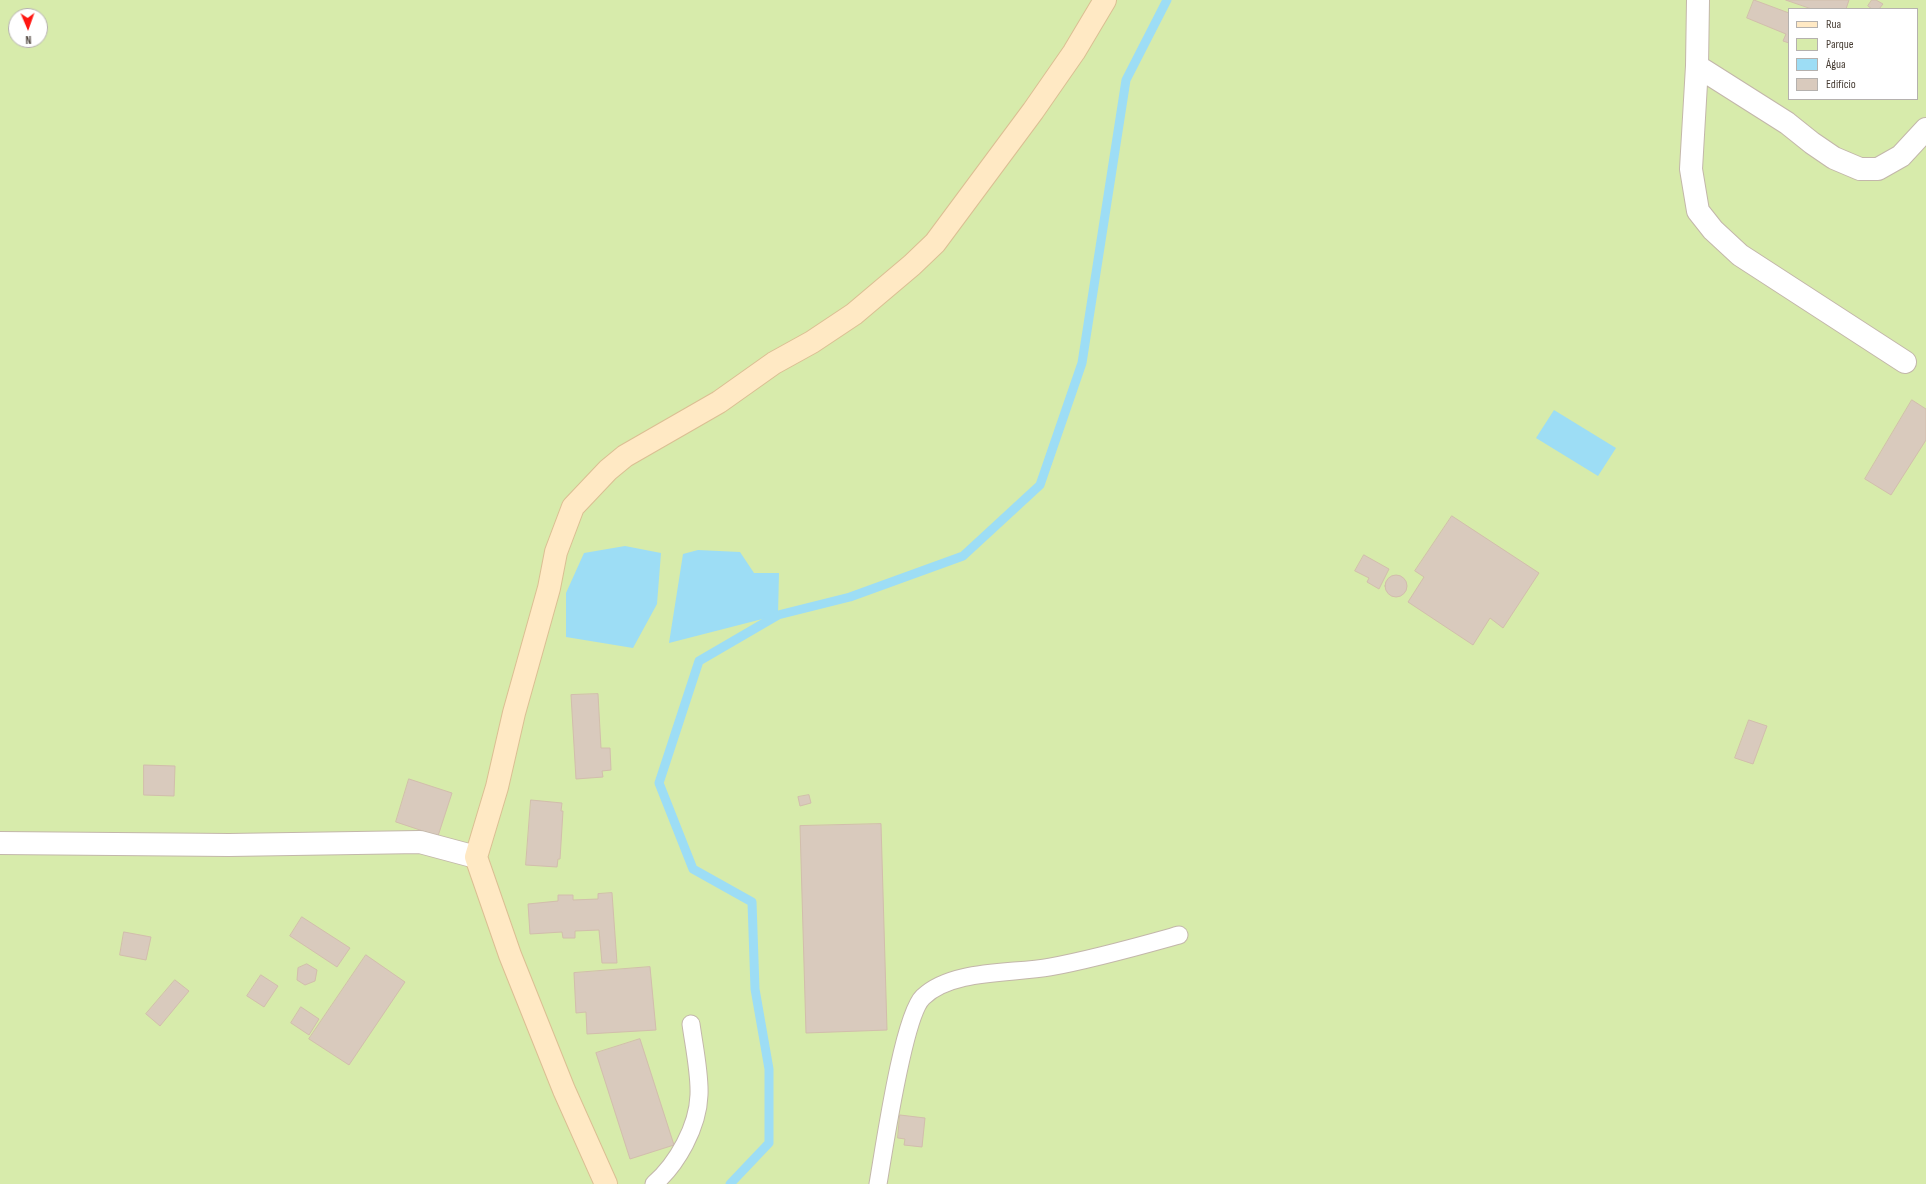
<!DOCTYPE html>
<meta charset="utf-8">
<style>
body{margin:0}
#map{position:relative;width:1926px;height:1184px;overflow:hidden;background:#f4eee5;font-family:"Sofia Sans Condensed",sans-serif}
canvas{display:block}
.legend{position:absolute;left:1788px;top:8px;width:130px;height:92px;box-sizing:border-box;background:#fff;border:1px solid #b5b1ae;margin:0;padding:5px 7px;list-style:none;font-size:12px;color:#473d34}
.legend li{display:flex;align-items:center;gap:8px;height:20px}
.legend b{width:20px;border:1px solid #b5b1ae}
.north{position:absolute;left:8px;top:8px;width:40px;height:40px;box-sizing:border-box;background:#fff;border:1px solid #b5b1ae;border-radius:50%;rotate:178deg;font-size:11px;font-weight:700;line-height:16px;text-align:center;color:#473d34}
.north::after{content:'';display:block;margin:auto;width:14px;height:18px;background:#ff1611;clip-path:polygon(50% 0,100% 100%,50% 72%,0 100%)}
</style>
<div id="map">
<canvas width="1926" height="1184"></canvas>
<ul class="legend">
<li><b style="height:5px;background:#ffe9c4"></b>Rua</li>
<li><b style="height:11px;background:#d7ebab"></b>Parque</li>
<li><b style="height:11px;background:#9dddf5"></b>Água</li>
<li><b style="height:11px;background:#d9cabd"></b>Edifício</li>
</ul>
<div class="north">N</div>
</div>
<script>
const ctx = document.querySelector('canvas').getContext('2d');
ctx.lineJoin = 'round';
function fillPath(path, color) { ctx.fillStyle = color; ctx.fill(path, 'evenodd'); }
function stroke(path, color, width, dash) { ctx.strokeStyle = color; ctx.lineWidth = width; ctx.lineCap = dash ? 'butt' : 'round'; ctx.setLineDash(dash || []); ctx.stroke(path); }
const green = new Path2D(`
 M0,0H1926V1184H0ZM1789,9H1917V99H1789ZM16,16H40V40H16Z`);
const water = new Path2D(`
 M1554,410L1616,448L1598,476L1536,438Z
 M625,546L661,553L657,604L633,648L566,637V593L584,553Z
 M698,550L740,552L754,573H779L778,615L669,643L683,554Z`);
const stream = new Path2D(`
 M730,1184L769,1143V1069L755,989L752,902L693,869L659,783L699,661L778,615L850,597L963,556L1040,485L1082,363L1126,80L1167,0`);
const building = new Path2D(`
 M1754,0L1789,13V43L1783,41L1786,34L1747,18Z
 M1786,0H1849L1846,9H1812Z
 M1872,0H1876L1883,4L1879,9H1872L1868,6Z
 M1912,400L1926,409V440L1891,495L1865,479Z
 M1452,516L1539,573L1503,628L1490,618L1473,645L1408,602L1424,577L1415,571Z
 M1364,555L1389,569L1379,589L1367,582L1369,578L1355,571Z
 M1385 586a11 11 0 1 1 22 0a11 11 0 1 1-22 0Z
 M598,694L601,748H610L611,770L602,771L603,777L576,779L571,695Z
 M1749,720L1767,726L1753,764L1735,758Z
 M144,765L175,766L174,796L144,795Z
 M409,779L452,793L438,836L396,822Z
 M809,795L811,803L800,806L798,797Z
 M531,800L562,803L561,811H563L560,859H558L557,867L526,865Z
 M881,824L887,1030L806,1033L800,826Z
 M612,893L617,963H602L599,930L575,931V938H563L562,932L530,934L528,904L558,901V895H573V900L598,899V894Z
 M302,917L350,948L337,967L290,936Z
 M124,932L151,937L146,960L120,955Z
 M366,955L405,982L349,1065L309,1039Z
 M307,964L317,970L315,981L305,985L297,980L298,968Z
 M650,967L656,1030L587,1034L586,1012L576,1013L574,973Z
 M261,975L278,986L264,1007L247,996Z
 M175,980L189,991L160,1026L146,1014Z
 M301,1007L319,1019L309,1035L291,1023Z
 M640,1039L674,1145L630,1159L596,1053Z
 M900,1115L925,1118L922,1147L904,1145L905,1139L898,1138Z`);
const lane = new Path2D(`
 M654,1184C677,1164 698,1127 699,1095C700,1074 694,1046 691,1024
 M878,1184C884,1150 903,1016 923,997C952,969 1012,974 1050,967C1094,959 1136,947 1179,935`);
const street = new Path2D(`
 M1698,0L1697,66L1691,169L1698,211L1713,230L1740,255L1905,362
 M1697,66L1787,123L1812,143L1834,158L1860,169H1878L1901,156L1926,129
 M0,843L229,845L420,842L476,857`);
const secondary = new Path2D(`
 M606,1184L564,1090L510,955L476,857L497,787L514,713L549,588L556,552L573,507L608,470L625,456L719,402L774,363L812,342L854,314L912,265L935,243L1033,111L1074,52L1105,0`);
fillPath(green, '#d7ebab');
fillPath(water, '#9dddf5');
stroke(stream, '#9dddf5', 9);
fillPath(building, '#d9cabd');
stroke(building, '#d2beac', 1);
stroke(lane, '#c3b7aa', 19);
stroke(street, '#c3b7aa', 24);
stroke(secondary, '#dbbf93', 24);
stroke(lane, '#fff', 17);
stroke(street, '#fff', 22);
stroke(secondary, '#ffe9c4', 22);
</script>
